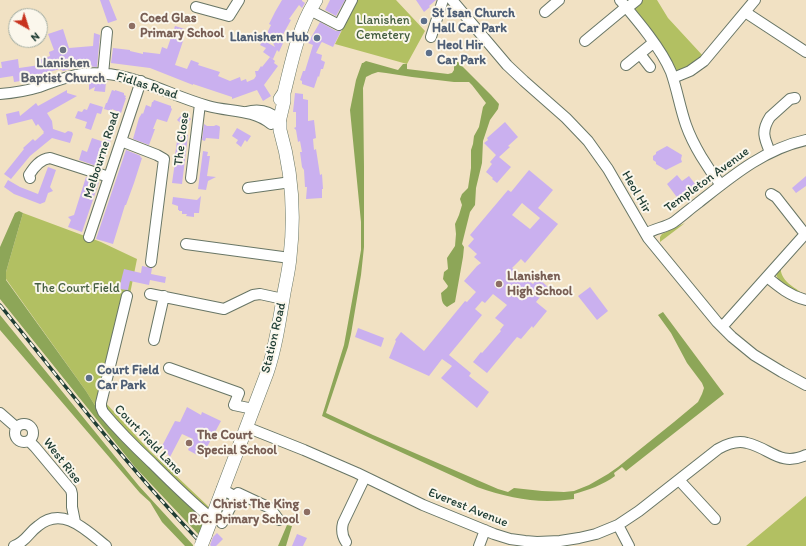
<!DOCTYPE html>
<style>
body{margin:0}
#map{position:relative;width:806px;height:546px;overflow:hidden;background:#f1e1c3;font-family:Itim,sans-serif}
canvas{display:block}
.north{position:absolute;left:8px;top:8px;width:40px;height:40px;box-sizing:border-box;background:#fbf7ec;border:1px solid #a3ada2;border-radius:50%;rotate:141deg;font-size:11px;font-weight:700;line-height:16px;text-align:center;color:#1f3d34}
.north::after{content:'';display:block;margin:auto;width:14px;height:18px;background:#c8321e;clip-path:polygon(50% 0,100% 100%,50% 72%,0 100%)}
</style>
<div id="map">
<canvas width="806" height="546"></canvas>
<div class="north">N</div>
</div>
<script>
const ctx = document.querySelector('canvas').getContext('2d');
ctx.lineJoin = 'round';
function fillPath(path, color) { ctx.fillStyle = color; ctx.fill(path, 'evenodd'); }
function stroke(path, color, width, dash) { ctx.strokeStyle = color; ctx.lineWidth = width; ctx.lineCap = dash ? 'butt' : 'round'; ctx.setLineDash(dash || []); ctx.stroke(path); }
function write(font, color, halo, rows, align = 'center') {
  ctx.font = font + ' Itim,sans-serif'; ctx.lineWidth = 4; ctx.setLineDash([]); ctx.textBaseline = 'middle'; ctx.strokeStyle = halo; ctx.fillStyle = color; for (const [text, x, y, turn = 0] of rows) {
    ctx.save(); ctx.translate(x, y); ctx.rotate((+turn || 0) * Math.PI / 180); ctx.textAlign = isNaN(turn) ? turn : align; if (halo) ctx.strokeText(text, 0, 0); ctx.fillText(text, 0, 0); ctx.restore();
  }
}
const green = new Path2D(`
 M357,0H396L425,31L407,64L335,44Z
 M641,0H657L668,18L704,57L676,73L634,11V7Z
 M23,213L101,242L137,259L124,324L104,401L149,450L210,508L205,521L96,407L86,391L6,279V272Z
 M685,223L660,242V237L662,234Z
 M781,267C779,280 795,288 804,294V295C794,291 778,284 776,274Z
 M806,496V546H746Z`);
const forest = new Path2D(`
 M451,57L454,58L491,95L499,104L498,109L490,120L483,141L482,163L476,188L475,205L470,212L462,244L464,247L463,257L455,302L447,307C441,303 442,299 441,293L447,288L448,286L443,279L444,272L448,269L447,258L455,246L456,234L455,224L459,215L462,205L460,199L462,194L468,188L471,168V150L473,144L474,136L479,127L483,107L486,103L472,85L469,82H454L412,77L386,73L378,72L372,74L366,77L363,88L364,167V247L361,275L351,334L348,347L326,413L373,435L498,489L508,492L514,488L542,491L564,492L574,491L589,485L608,474L618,467L674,422L698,402L702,394L704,388L702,383L687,363L671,333L658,315L663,312L724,394L626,471L622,467L614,473L615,476C603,485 588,490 574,494V499C538,504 512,499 477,487L322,416L344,345L356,279L361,250V222L350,110L356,80L362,63H363L366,61L398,70L403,64H407V69L448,74L452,73L454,70V66L448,64L446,62L447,58Z
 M19,211L23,213L6,272V280L86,391L96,407L205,521L199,535L135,467L0,299V247L15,213Z
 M0,315L139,486L193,545V546H185L162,522L150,502L140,493L0,330Z
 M287,525L292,526L286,546H278Z`);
const building = new Path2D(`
 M100,0H109L117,20L108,23Z
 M282,0H302V1L305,3L302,8L299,5L289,19L291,20L281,38L284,39L283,41H284L279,52L277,50L273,59L263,52L266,48L260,45L263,40L275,47L268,33V31L271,25L269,24L275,12Z
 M330,0H345L336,16L325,10Z
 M416,0H436L429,6L430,7L424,12Z
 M320,22L336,31H341L333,47L322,42L321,43L316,53L322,55L321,60L325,62L323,69H321L319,77L318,76L314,88L302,84V81L300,80L303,71H305L313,45L308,43Z
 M175,26L185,29L182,37L184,38L175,65L187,69L191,60L199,63L198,65L220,72L218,76L230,81L240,77L241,81L246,79L247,82L254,79L256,76L255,71H258L261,66L262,67L270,57L275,61L274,63L278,66L264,85L271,96L263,101L257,90L232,99V97L193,84V85L150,68L111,63L113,48L130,50V51L143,54V52L160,54L162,47L167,49Z
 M63,29L69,48L93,46L94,33L100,35L97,67L85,66V67L74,68L63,71L60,69L34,76V79L14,82L13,76L0,78V68H2L1,62L18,59L19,68L40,65L39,60L50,56L49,52L54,50L48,34Z
 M89,80H99L109,81L106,82L105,92L94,91L95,87L89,90Z
 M67,90V93L77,96L47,113L52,121L53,129L65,133L68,131L72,132L73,134L70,143L52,138L30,156L11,179L4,174L24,149L23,148L33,139L35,141L44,133H43L44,132L38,124L36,126L32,119L8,125L6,114L19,111L20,116L36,103L38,106Z
 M112,90L115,91V90L124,93V95L126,96L125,98H126L121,113L112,109L111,111L104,109L106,103H107Z
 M295,93L303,94V99L308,100V121L314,120L316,138L313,139L314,150L316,149L320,175L322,174L323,189H322V198L306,199L307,187H305L304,170L302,167L300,152H302L300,141L298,142L296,130L294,128L296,127V112H293Z
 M154,100L171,106V108L172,109L167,122L157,119L153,129H155L149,145L133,139L139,118L142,113L143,114L146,105L151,107L152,102H153Z
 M90,103L103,107L101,114L97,113L91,130L85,128L87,122L75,118L78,111L82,112L84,109L87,110Z
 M184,112L191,119L185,127L177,120Z
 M505,122L518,137L508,146L510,147L499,157L511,167L497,183L492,179L493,178L486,172L492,164L490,162L496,155L484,143L488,140L487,138Z
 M204,124L207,126H214L216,125L219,126L220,127L219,139L206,138L205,141L202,140Z
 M237,128L251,136L247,142L245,140L241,147L236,143L238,140L232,136Z
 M109,129L115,131L113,136H112L102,168L79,160L82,150L87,152L92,138L104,142Z
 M178,134L188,135L182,184L172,183L176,155H175Z
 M667,146L682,155L681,159L682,162L666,170L656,164V162L653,160V156L656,154V152Z
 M126,150L141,156L140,157L142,158L134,183L126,205H125L113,244L96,239Z
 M203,151L208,152L207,156H210L207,176L216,177L208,181L206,190L198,189Z
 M48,167L56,170L50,187L53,191L48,193L45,202L40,204L14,194L4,187L8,180L20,187L38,194Z
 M529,170L553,190L538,208L558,224L525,263L521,259L512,268L533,284L538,278L548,287L536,302L547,311L533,328L532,326L521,339L517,337L487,373L473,362L481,352L482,353L501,331L500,330L504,325L495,318L507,305L493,294L485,303L482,301L475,309L482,315L449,355L471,373L469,376L489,392L477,408L441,378L452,366L442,359L429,376L389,358L396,341L395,340L401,332L424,351L465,301L467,302L476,292L464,281L477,266L481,263L474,257L477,254L468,246L474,239L470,235L508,190L511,192ZM522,203L540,218L530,229L512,215Z
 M677,175L682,181L689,176L695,184L689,189L691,192L679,200L667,184Z
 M806,176V186L796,193L792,188Z
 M86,177L99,182L82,232L68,227L71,220L68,217L74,215Z
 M201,196L199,213H194V217L186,216L187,214H182V211H179V210H178V206L172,204L173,197L197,200Z
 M142,266L152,268L151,274L166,277L165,283L150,280L149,285L130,281L128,290L119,289L124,269L141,273Z
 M590,287L608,311L597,320L578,296Z
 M358,328L384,338L381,347L355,337Z
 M187,407L201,415L202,412L221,421L207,447L205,446L199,456L188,450L193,439L182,434L170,457L162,446L175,421L180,422Z
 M217,533L223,539L216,546H211L210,545L213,537Z
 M297,534L307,538L303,546H292Z`);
const minor = new Path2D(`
 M452,0L507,65L524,81L566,118L588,141L608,169L648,238L717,322L732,337L754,355L782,372L806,385
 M620,0C637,20 661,48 671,72C677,89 680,108 686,125C693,145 708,169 721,185
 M196,7L229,16L239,0
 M627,8L637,0
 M310,10L339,25L352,0
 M545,12L559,0
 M745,12L806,52
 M431,37L443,0
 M585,41L626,7
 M640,54L650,67
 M626,65L653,43
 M103,74L107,32
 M673,78L690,71L704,61L755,0
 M0,94C13,93 26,91 39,87C53,82 67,76 82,74C130,69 164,94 208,106C229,112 253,109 271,124L275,123L279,120C270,111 258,109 246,112
 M121,141L157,155L164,159L151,262
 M770,152C764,138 761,131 770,117L790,99L795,98
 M30,178L29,175C34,167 40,159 50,158L109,177
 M191,178L200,104
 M248,188L291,182
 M771,194L776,197L805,234
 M646,234C654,228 665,228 674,222C682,216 690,209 698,203C731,177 764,149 806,140
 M89,237L141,81
 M186,244L290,258
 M767,277C779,287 790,296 806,300
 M150,294L224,309L253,295L260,294L283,299
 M127,296L101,403V407L103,412C118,430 135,447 152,463C171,482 190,501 211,518
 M722,327L806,233
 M154,340L164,296
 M169,368L239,393L234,405L253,409
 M0,413L16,427
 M15 433a9 9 0 1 1 18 0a9 9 0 1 1-18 0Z
 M246,427L304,450L357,473L423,505L494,534L510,539L525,541L537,542L560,541L579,538L596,534L618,525L639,511L718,449C727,444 737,440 747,443C770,448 780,467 806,455
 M29,441L35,447L71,490L72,494V507L75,522
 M679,480L715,519
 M222,489L236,497L238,493L270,508L279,520
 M222,523L236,497
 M618,525L629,546
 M346,542C342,536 341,531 343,523L365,477
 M14,546C27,541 28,533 38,526C63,505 87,531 106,546
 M479,546L485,530`);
const major = new Path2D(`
 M280,99L284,93C292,61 298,28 316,0
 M205,536L267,373C275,349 279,324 283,299C285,285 289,271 290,257C295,214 292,171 280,130V123L279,120L280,118L284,101V93`);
const rail = new Path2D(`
 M0,305C66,387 130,470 204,546`);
const majorBridge = new Path2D(`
 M201,546L205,536`);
const markers = [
 [424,21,4,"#5c6f8a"],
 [132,26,4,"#8d6e63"],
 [317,38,4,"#5c6f8a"],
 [63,50,4,"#6b7280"],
 [429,53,4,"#5c6f8a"],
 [499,284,4,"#8d6e63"],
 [89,378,4,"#5c6f8a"],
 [189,443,4,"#8d6e63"],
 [307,512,4,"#8d6e63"]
];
const serviceNames = [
 ["St Isan Church",432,14],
 ["Hall Car Park",432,29],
 ["Llanishen Hub",309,38,"right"],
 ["Heol Hir",437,46],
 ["Car Park",437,61],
 ["Court Field",97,371],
 ["Car Park",97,386]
];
const educationNames = [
 ["Coed Glas",140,19],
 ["Primary School",140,34],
 ["Llanishen",507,277],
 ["High School",507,292],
 ["The Court",197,436],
 ["Special School",197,451],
 ["Christ The King",299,505,"right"],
 ["R.C. Primary School",299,520,"right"]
];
const parkNames = [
 ["Llanishen",383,21],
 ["Cemetery",383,36],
 ["The Court Field",77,289]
];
const worshipNames = [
 ["Llanishen",63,64],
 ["Baptist Church",63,79]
];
const streetNames = [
 ["Fidlas Road",147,86,18],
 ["The Close",182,139,-83],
 ["Melbourne Road",102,155,-72],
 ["Templeton Avenue",707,180,-36],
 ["Heol Hir",636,192,60],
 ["Station Road",274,338,-77],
 ["Court Field Lane",148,440,46],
 ["West Rise",62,461,52],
 ["Everest Avenue",468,508,22]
];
fillPath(green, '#b2c062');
fillPath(forest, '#8da658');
fillPath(building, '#cab0ef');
stroke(minor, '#687666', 12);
stroke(major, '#687666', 14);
stroke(minor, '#fff', 10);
stroke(major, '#fff', 13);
stroke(rail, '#1f3d34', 3.5);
stroke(rail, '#fbf7ec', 2, [6]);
stroke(majorBridge, '#687666', 14, []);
stroke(majorBridge, '#fff', 13);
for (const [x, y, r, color] of markers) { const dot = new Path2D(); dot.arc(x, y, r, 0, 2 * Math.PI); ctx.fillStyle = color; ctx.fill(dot); stroke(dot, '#fbf7ec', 1.5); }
write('bold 13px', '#4e5e75', '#fbf7ec', serviceNames, 'left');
write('bold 13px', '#785e54', '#fbf7ec', educationNames, 'left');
write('13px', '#445e40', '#fbf7ec', parkNames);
write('bold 13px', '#5b616d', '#fbf7ec', worshipNames);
write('13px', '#1f3d34', '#fbf7ec', streetNames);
</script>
